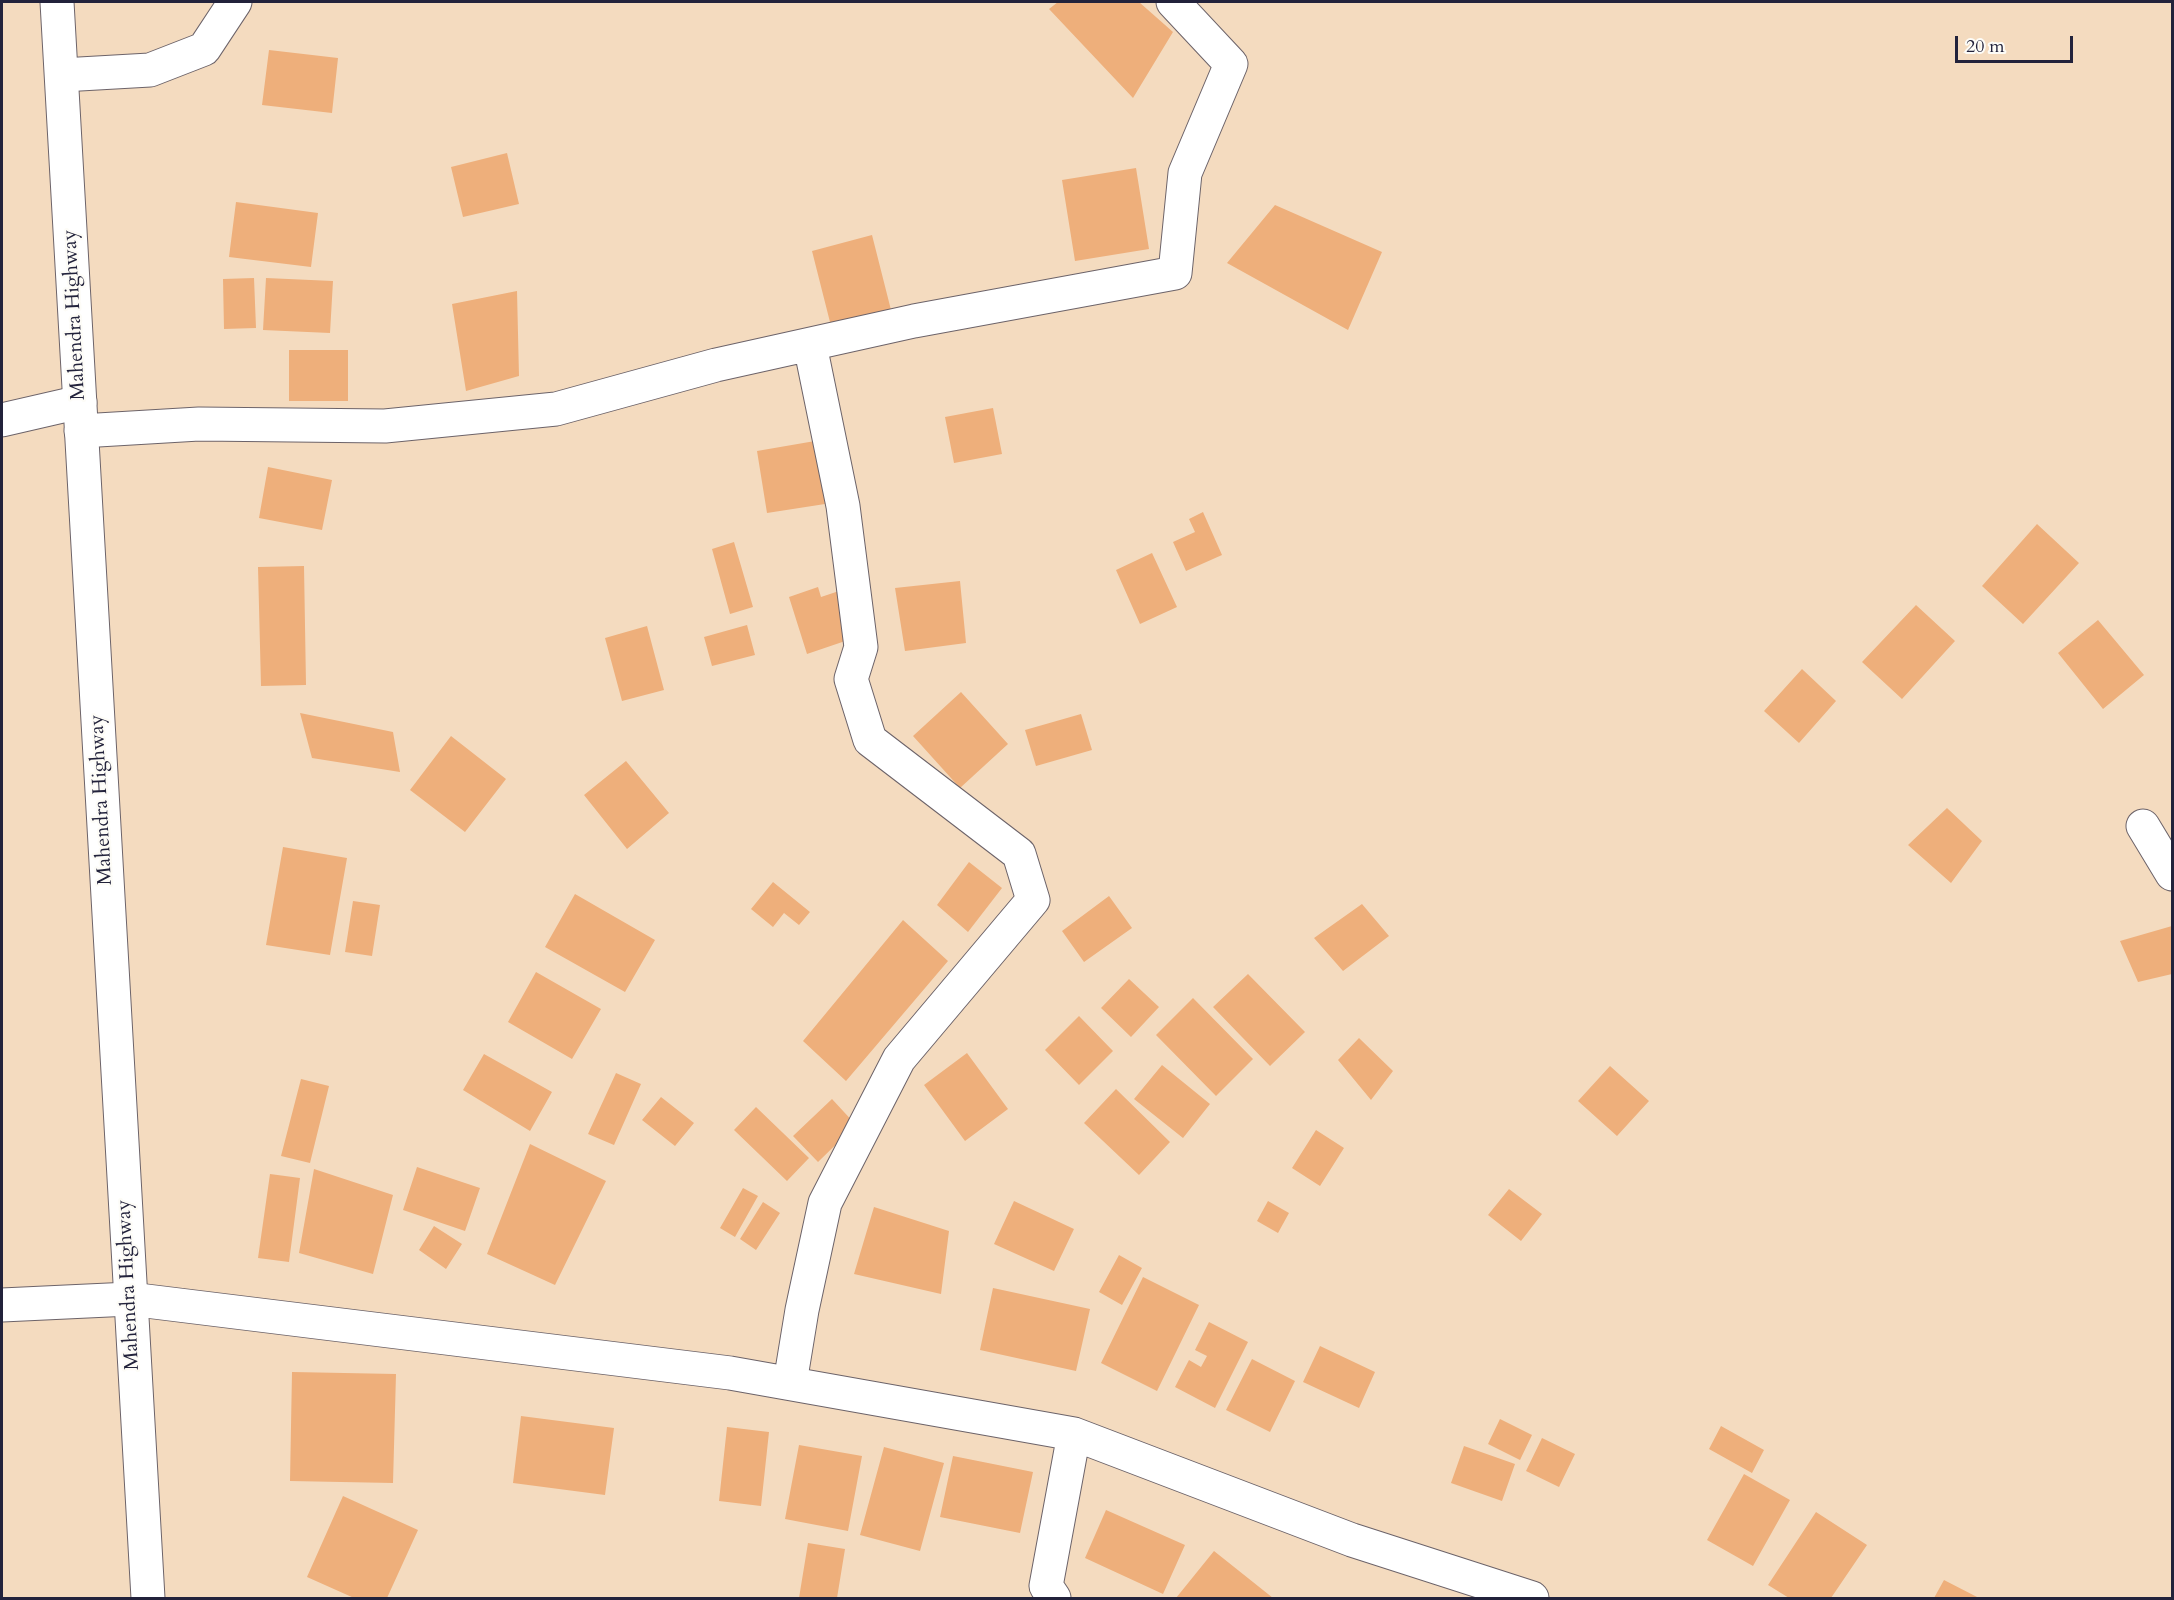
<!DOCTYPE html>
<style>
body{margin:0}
#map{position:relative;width:2174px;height:1600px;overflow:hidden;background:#f4dbbf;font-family:Cardo,serif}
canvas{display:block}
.frame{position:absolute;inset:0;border:3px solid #22223b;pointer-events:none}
.scale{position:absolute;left:1955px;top:36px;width:118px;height:27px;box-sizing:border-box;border:3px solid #22223b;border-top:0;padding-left:8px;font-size:18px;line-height:21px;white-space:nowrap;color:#22223b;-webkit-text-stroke:4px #fdfcf7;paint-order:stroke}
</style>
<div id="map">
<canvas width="2174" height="1600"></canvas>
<div class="frame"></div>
<div class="scale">20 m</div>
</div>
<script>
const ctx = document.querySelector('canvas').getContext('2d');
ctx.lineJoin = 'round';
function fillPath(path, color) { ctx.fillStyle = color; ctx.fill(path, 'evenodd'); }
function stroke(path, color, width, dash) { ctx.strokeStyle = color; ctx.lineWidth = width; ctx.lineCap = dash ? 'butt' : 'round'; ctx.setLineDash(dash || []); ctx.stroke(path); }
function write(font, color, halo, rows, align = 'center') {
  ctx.font = font + ' Cardo,serif'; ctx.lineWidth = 4.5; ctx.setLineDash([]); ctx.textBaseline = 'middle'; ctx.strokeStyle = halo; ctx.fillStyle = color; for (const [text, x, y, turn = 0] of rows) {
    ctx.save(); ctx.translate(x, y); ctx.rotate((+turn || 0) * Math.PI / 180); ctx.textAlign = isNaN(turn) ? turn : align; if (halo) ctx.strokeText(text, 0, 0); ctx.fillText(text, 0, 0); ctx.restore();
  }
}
const building = new Path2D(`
 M1058,2H1139L1173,32L1133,98L1049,9Z
 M269,50L338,58L332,113L262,105Z
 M507,153L519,204L463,217L451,167Z
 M1136,168L1149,249L1075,261L1062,180Z
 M236,202L318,213L311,267L229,257Z
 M1275,205L1382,252L1348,330L1227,263Z
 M872,235L891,310L831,326L812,251Z
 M254,278L256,328L224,329L223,279Z
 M266,278L333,281L330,333L263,330Z
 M517,291L519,376L466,391L452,304Z
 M289,350H348V401H289Z
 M993,408L1002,454L954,463L945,417Z
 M815,441L825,504L767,513L757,451Z
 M268,467L332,480L322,530L259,518Z
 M1203,512L1222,555L1186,571L1173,542L1195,532L1189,519Z
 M2037,524L2079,563L2023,624L1982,586Z
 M734,542L753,607L730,614L712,549Z
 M1152,553L1177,607L1140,624L1116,570Z
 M304,566L306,685L261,686L258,567Z
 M960,581L966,643L905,651L895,588Z
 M818,587L821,597L842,590L857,637L807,654L789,597Z
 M1916,605L1955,641L1902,699L1862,662Z
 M2098,620L2144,675L2103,709L2058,653Z
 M747,625L755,655L712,666L704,637Z
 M647,626L664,690L622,701L605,638Z
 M1802,669L1836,701L1799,743L1764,711Z
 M961,692L1008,744L960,788L913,736Z
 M300,713L393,732L400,772L312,758Z
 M1081,714L1092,750L1036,766L1025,730Z
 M451,736L506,779L465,832L410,790Z
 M626,761L669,813L627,849L584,795Z
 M1947,808L1982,841L1951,883L1908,845Z
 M283,847L347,858L330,955L266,945Z
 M969,862L1002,888L968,932L937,905Z
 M773,882L810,912L799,925L784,913L773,927L751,909Z
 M575,894L655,940L625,992L545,947Z
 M1109,896L1132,928L1084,962L1062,931Z
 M353,901L380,905L372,956L345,952Z
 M1362,904L1389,936L1343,971L1314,938Z
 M903,920L948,961L846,1081L803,1041Z
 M2172,926V974L2138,982L2120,941Z
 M536,972L601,1009L572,1059L508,1022Z
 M1248,974L1305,1032L1270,1066L1213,1007Z
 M1129,979L1159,1007L1131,1037L1101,1008Z
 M1193,998L1253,1059L1216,1096L1156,1035Z
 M1079,1016L1113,1051L1079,1085L1045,1050Z
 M1359,1038L1393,1071L1371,1100L1338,1060Z
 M967,1053L1008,1109L965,1141L924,1085Z
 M484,1054L552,1092L530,1131L463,1090Z
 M1162,1065L1210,1104L1183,1138L1134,1099Z
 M1610,1066L1649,1101L1617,1136L1578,1101Z
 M616,1073L641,1084L614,1145L588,1134Z
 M301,1079L329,1086L310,1163L281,1156Z
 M1116,1089L1170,1142L1139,1175L1084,1123Z
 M661,1097L694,1123L675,1146L642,1120Z
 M832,1099L856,1125L818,1162L793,1136Z
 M756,1107L809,1158L787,1181L734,1130Z
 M1316,1130L1344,1148L1320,1186L1292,1168Z
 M530,1144L606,1181L555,1285L487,1254Z
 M417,1167L480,1188L465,1231L403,1210Z
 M314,1169L393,1195L373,1274L299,1253Z
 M270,1174L300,1178L289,1262L258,1258Z
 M743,1188L758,1196L735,1237L720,1228Z
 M1509,1189L1542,1214L1521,1241L1488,1215Z
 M1014,1201L1074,1229L1054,1271L994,1244Z
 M1268,1201L1289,1213L1278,1233L1257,1221Z
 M763,1202L780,1213L756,1250L740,1239Z
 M874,1207L949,1231L941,1294L854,1274Z
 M434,1226L462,1244L446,1269L419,1250Z
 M1119,1255L1142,1268L1122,1305L1099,1292Z
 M1143,1277L1199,1305L1157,1391L1101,1363Z
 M993,1288L1090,1309L1076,1371L980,1350Z
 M1209,1322L1248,1342L1215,1408L1175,1387L1189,1360L1201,1367L1207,1356L1195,1350Z
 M1320,1346L1375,1372L1359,1408L1303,1382Z
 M1252,1359L1295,1381L1270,1432L1226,1410Z
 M292,1372L396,1374L393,1483L290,1481Z
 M521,1416L614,1428L605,1495L513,1483Z
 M1500,1419L1532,1435L1520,1460L1488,1444Z
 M1721,1426L1764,1450L1752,1473L1709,1449Z
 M727,1427L769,1432L761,1506L719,1501Z
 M1542,1438L1575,1454L1559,1487L1526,1471Z
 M799,1445L862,1456L848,1531L785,1519Z
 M1464,1446L1515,1464L1502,1501L1451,1483Z
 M884,1447L944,1463L920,1551L860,1535Z
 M953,1456L1033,1472L1020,1533L940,1517Z
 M1744,1474L1790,1500L1753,1566L1707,1540Z
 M343,1496L418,1530L387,1598H354L307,1577Z
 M1106,1510L1185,1545L1163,1594L1085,1558Z
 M1816,1512L1867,1545L1831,1598H1789L1768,1585Z
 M808,1543L845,1549L837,1598H799Z
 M1214,1551L1273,1598H1176Z
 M1944,1580L1979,1598H1934Z`);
const minor = new Path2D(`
 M62,75L150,70L204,49L235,2
 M2,420L80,402
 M81,431L199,424L385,426L556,409L716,365L914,321L1175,273L1185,173L1231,64L1173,2
 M2143,826L2172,874
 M2,1305L130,1299L730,1373L1074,1434L1352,1540L1532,1598
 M790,1383L802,1310L825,1203L899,1059L1033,900L1019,854L870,740L851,679L861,647L843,506L810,345
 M1054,1598L1046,1586L1074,1434`);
const highway = new Path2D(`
 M57,2L148,1598`);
const streetNames = [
 ["Mahendra Highway",75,315,-93],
 ["Mahendra Highway",102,800,-93],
 ["Mahendra Highway",129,1285,-93]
];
fillPath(building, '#eeaf7b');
stroke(minor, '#6c6369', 35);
stroke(highway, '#6c6369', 35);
stroke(minor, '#fff', 33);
stroke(highway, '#fff', 33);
write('20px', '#22223b', '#fdfcf7', streetNames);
</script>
